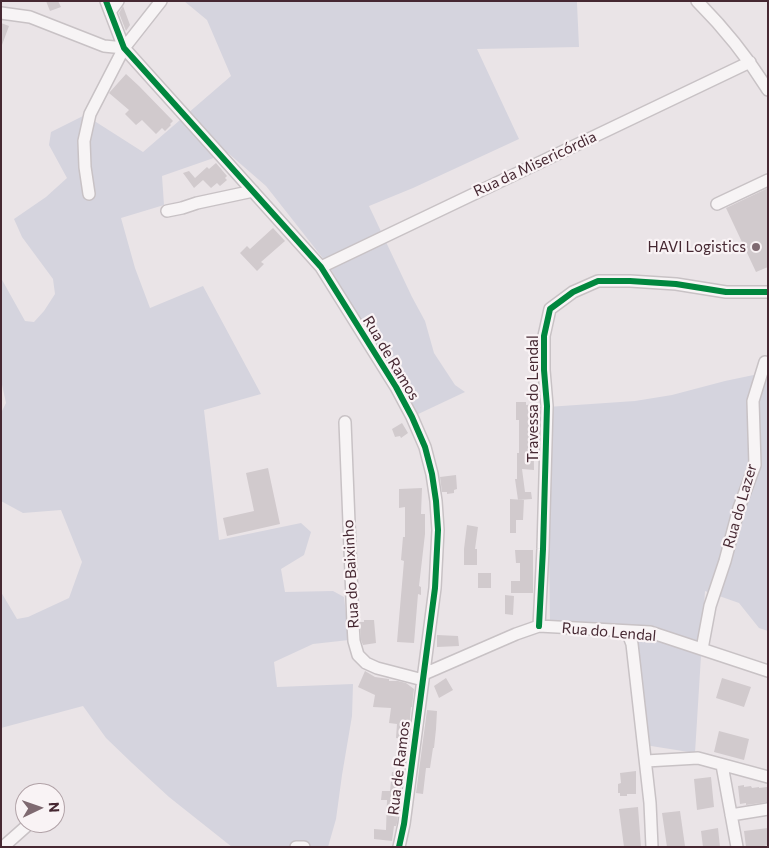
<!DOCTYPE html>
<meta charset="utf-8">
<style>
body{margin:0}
#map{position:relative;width:769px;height:848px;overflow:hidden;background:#eae4e7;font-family:Commissioner,sans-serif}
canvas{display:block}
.frame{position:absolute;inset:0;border:2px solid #462832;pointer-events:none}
.north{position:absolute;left:15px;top:783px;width:50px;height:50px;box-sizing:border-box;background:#f9f3f5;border:1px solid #b1a2a7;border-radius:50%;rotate:87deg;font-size:14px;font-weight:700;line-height:20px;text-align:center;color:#462832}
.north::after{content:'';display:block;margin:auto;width:18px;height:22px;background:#7f6a71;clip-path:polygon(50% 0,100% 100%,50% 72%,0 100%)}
</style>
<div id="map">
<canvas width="769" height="848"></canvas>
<div class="frame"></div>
<div class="north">N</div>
</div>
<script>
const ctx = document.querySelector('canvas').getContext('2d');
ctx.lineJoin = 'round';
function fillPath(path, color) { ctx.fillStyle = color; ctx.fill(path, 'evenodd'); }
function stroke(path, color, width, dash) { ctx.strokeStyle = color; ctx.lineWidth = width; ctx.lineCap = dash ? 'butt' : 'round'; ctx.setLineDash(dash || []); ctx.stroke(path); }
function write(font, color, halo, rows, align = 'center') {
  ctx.font = font + ' Commissioner,sans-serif'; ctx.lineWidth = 4.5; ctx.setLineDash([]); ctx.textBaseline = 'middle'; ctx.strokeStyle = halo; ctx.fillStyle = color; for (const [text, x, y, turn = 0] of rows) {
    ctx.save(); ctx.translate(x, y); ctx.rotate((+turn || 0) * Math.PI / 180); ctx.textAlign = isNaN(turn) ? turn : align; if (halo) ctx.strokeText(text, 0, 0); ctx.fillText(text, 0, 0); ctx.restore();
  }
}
const green = new Path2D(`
 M184,1H577V4L579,47L477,49L519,139L413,188L369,206L412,297L425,321L434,353L455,385L465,392L414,416L329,266L266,186L228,153L162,176L164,205L121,218L135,268L150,308L203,286L261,394L204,410L219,540L301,523L311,532L304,555L281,569L285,592L333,591L344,597L349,640L313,644L274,662L277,687L353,684L352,716L342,775L336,819L328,847H232L169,797L132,763L106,738L83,706L1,728V592L17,619L28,617L69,598L82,562L61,510L23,513L1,501V413L6,403L1,380V278L25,321L34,322L44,311L55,294L53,279L22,237L14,219L46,197L67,178L49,145L51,132L85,115L143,152L231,76L207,20Z
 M768,372V631L759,628L739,603L705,591L695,753L645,745L634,625L550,621L547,407L635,401L672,395L725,381Z`);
const building = new Path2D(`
 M46,1H58L61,7L50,11Z
 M123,6L130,25L126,31L119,13Z
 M1,23L9,26L2,45H1Z
 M126,74L139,86L173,121L170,124L171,125L165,131L162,128L156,134L142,120L136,125L125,114L129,110L109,93Z
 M216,163L227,176L225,178L227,180L220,186L217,183L211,188L203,180L194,188L183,173L189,171L195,178L207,167L209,169Z
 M768,188V267L756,272L726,208Z
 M273,228L285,241L261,262L264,264L257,271L240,253L247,246L250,249Z
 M516,402H526V405L533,404L534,470L522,469L525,492H531L532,499L518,500L515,479H517V453H519V420H516Z
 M402,423L408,433L401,438L400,436L395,437L392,429Z
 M268,468L280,524L227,536L223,518L254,511L246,473Z
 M456,475L457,489L454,490V493L447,494V492H442L440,477Z
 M422,488L421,514H425V534L419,586L421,587V595L418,594L414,643L397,642L404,561L401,560L403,537H405V507L399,508V489Z
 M510,499L524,500L523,520H516V533H510Z
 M467,525L478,527L475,549H477V565H464V549Z
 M515,550H533V593H511V581H520V563H516Z
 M478,573H491V588H478Z
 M505,595L514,596L513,615L505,614Z
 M364,620H374L376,643L363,645L361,640L360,622H364Z
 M437,635L458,636L459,646L437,647Z
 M365,671L375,677L389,679V681H398L406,683L414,689L412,707H411L408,740L396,738L397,724L389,723L391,708L373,707L375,695L358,687Z
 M446,678L453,690L439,698L434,686Z
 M722,678L751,687L744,707L716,698Z
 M427,710L437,711L436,729L434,748H433L430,768H426L423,794L416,793Z
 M719,731L749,739L744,760L714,752Z
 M636,771V794H627V796H620V793H618V784L621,783L620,773Z
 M392,772L403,773L397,823L396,826H394L392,841L374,839V829L386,830L387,800H381L382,791H390Z
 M711,777L714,807L697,810L694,779Z
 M744,785V787L751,786L752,788L759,787V788L767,787L768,802L746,805V803L740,804L738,786Z
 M638,807L641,847H624L619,809Z
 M680,811L685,846L667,847L662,813Z
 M718,828L720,847H703L701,831Z
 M768,828V845L760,847H746L744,831Z`);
const minor = new Path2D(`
 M106,1L124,48L321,267L396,387L412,417L425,447L432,474L436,501L438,530L435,588L404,824L399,847
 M697,1C724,28 748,58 768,90
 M110,12L118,1
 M1,13L30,17L104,46L124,48
 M89,194L85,167L84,141L90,114L124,48L161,1
 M717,204L768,180
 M167,211L182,208L197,203L253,191
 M321,267L750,62
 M345,422L353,624L354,641L358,655L366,663L377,668L423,680
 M539,626L543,549L547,406L544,370V336L550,309L573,292L598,281H630L676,284L726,292H768
 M627,631L632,644L650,803L652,847
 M702,649L710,606L725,561L739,508L755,465L753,401L765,362
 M424,674L516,634L539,626L650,632L768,671
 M646,761L698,758L768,777
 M722,765L737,847
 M731,815L768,809
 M3,847L30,823
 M296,847H304`);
const cycleway = new Path2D(`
 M106,1L124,48L321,267L396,387L412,417L425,447L432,474L436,501L438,530L435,588L404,824L399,847
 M539,626L543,549L547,406L544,370V336L550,309L573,292L598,281H630L676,284L726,292H768`);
const markers = [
 [756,247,5,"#7f6a71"]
];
const streetNames = [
 ["Rua da Misericórdia",535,164,-25],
 ["Rua de Ramos",391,358,59],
 ["Travessa do Lendal",533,399,-90],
 ["Rua do Lazer",740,506,-74],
 ["Rua do Baixinho",351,574,-93],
 ["Rua do Lendal",609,632,5],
 ["Rua de Ramos",399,768,-83]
];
const poiNames = [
 ["HAVI Logistics",746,247]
];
fillPath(green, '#d5d4de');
fillPath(building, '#d1cacd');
stroke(minor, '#c8c2c5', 14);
stroke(minor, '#f7f4f5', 11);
stroke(cycleway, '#00873e', 6);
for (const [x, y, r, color] of markers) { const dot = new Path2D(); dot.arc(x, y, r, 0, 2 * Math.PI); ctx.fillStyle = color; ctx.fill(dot); stroke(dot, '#f9f3f5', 2); }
write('15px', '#462832', '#f9f3f5', streetNames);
write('15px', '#462832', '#f9f3f5', poiNames, 'right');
</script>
